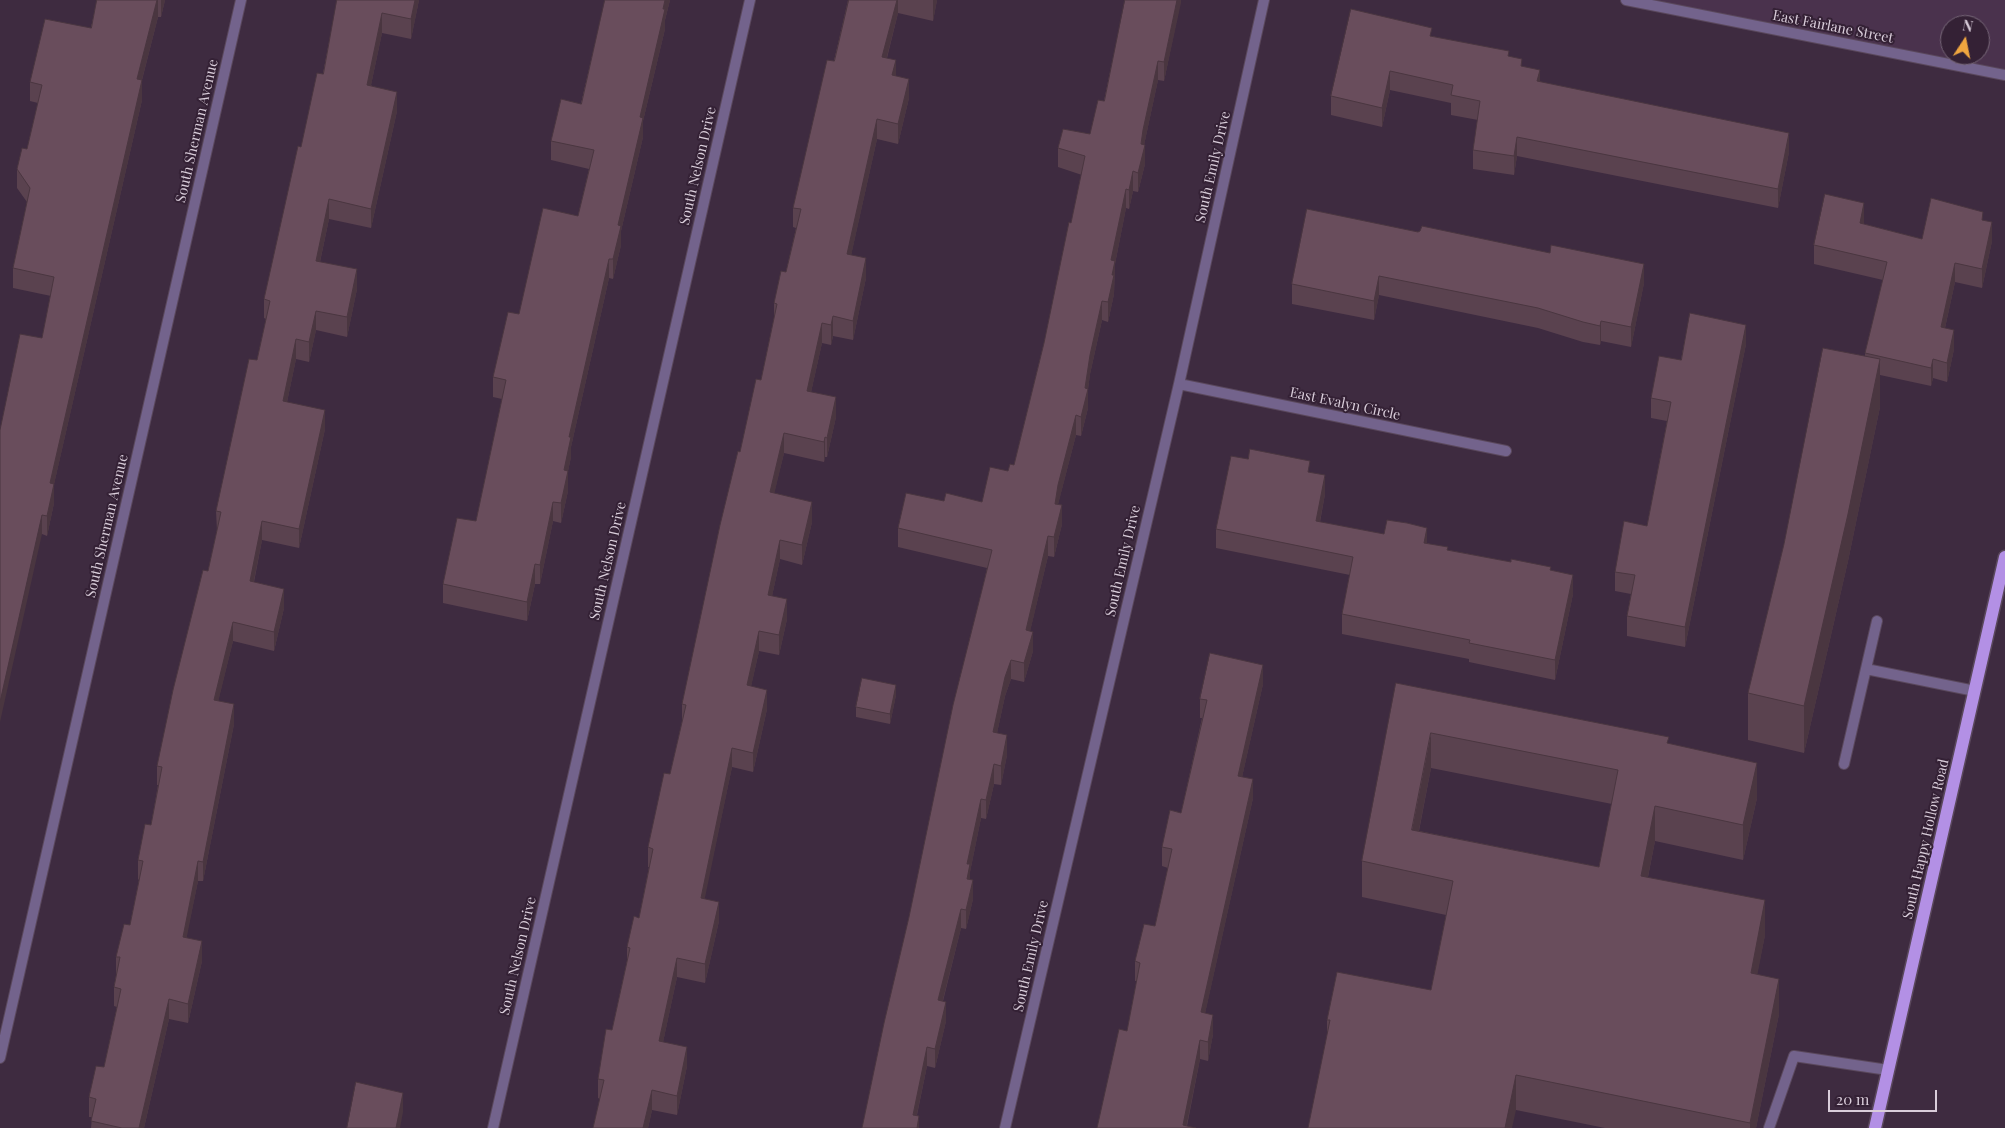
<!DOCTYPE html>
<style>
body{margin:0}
#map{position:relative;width:2005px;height:1128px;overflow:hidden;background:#3e2b40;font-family:"Playfair Display",serif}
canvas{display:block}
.north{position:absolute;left:1940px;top:15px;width:50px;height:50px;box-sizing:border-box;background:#342135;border:1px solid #766677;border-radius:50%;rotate:11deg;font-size:14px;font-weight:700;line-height:20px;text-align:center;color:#d9cdda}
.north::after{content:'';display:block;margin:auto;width:18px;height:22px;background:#f0a63f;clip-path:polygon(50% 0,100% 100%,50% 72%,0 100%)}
.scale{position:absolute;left:1828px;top:1090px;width:109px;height:22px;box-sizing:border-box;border:2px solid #d9cdda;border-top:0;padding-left:6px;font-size:15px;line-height:18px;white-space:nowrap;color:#d9cdda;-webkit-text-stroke:4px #342135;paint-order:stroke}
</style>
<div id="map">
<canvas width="2005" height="1128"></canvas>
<div class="north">N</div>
<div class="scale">20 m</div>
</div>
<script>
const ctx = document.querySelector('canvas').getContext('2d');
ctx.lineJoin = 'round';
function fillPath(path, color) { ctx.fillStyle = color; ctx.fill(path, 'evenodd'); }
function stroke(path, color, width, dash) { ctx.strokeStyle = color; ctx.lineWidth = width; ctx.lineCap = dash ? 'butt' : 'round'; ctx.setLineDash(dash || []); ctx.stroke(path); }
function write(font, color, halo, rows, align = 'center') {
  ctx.font = font + ' "Playfair Display",serif'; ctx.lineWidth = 4; ctx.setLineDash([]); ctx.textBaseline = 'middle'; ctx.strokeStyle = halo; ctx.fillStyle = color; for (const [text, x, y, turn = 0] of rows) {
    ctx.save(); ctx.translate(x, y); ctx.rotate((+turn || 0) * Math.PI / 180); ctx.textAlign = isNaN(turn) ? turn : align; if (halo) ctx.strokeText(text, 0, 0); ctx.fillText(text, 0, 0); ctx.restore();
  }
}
const built = new Path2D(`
 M1626,0H2005V75ZM1950,25H1980V55H1950Z`);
const lane = new Path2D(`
 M1866,669L1975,691
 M1844,764L1877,621
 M1769,1128L1794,1056L1888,1070`);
const street = new Path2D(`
 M1626,0L2005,75
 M1179,384L1506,451
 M0,1058L241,0
 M493,1128L750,0
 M1005,1128L1179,384L1264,0`);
const primary = new Path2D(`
 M1875,1128L2005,557`);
const wall = new Path2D(`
 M97,0H165L161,17H158L142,80V100L54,484V503L47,536L42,534V338L51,296L13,288V268L27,202L17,188V169L27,149L38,103L30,101V82L91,28Z
 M337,0H419L411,39L382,33L371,85L397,111L371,228L329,219L320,262L357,289L347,337L316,330L309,362L296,359L287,402L325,429L299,548L262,540L254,582L284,608L274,651L233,641L218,701L234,724L203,881H198L186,938L202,961L188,1023L169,1019L144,1128H91L92,1117H89V1097L104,1067L117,1007L114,1006V987L116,976V957L130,925L139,880L138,879V860L151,825L158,785H157V766L208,571L217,531L216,511L257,360L266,319L264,318V299L301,147L323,74Z
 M605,0H670L665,20V29L643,121V137L621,231V245L613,279L609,278L571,447V457L568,471V491L561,523L553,521L540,584H535L527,621L443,603V584L476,521L502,399L493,397V377L519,314L578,216L589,169L551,160V141L581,104Z
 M848,0H937L933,21L898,13L887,58L896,76L909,98L898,144L877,139L851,255L866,278L853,340L833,336L831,345L822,343L811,392L836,417L827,457H825L824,462L784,453L774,493L812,522L802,565L780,559L772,596L787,619L779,655L759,651L751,686L767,709L753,772L732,767L704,899L719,921L705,983L677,977L663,1042L687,1066L677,1115L652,1110L648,1128H593L600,1099L598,1098V1079L612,1030L627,961V947L639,918L649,867H648V847L670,774L682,722V704L740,452L761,380L774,318V303L786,272L796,228L793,227V208L834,61Z
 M1181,0L1164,81L1158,80L1144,145L1145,164L1138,192L1133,191L1129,209L1126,208L1115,264L1114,294L1108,322L1102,320L1090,374L1088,389V408L1081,436L1076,435L1058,504L1062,524L1054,557L1048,556L1030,631L1033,651L1024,682L1011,679L1005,696L997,733L1007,755L1001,785L994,784L986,819L981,818L970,872V879L973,899L966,929L961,928L943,1001L946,1021L935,1068L927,1066L917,1115L919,1128H862L987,568L898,547V528L944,501L982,502L1014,465L1044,343L1082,175L1058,167V148L1090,134L1104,101Z
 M1432,36L1509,56L1540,82L1789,152L1778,208L1517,156L1514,175L1473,169V150L1478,120L1451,115V103L1390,90L1382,127L1331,115V96Z
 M1307,209L1644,283L1631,347L1601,341L1600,345L1583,342L1538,328L1379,295L1374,320L1292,304V284Z
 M1983,220L1992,241L1982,288L1955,282L1945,328L1954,349L1947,382L1933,378L1931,386L1880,375V407L1848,561L1804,753L1748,740V693L1865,356V353L1883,280L1814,264V245L1864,222V224L1922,239Z
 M1746,344L1685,647L1627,636V616L1631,594L1615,591V572L1647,526L1667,421L1651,418V398L1681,360Z
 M1310,472L1325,494L1320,522L1427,543L1448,550L1551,570L1573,594L1555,680L1469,662V659L1342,634V614L1350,575L1216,548V529Z
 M1396,683L1669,744L1757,798L1743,860L1655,841L1648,877L1765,935L1757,974L1779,1014L1756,1128H1605L1516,1110L1327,1031V1020L1431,990L1446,915L1362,897V861ZM1431,768L1612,804L1599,867L1419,831Z
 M1263,684L1242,777L1253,798L1205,1013L1213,1034L1208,1061L1200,1059L1187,1126L1097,1128L1127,1031L1137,981H1135V961L1155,926L1168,868L1162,866V847L1181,813L1202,718H1200V699Z
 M896,695L890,724L856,717V707Z`);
const shadedWall = new Path2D(`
 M157,0H158V17L137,99V79Z
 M161,0H165L161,17Z
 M415,0H419L411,39V19Z
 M665,0H670L665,20V29L643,121V137L621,231V245L613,279V259L618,225L640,117Z
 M897,0H898V13L882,76V57Z
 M933,0H937L933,21Z
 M1177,0H1181V3L1164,81V62Z
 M382,13V33L367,104V85Z
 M896,60V79L892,75Z
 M1158,61V80L1143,150L1145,145V164L1138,192V173L1143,130Z
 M1540,70V89L1537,81Z
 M1390,71V90L1382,127V108Z
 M909,79V98L898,144V124Z
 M142,80V100L50,502V483Z
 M397,92V111L371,228V209Z
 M877,119V139L847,274V254Z
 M1789,133V152L1778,208V189Z
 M1517,137V156L1514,175V156Z
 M1133,171V191L1129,209V190Z
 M1126,189V208L1115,264L1114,294L1108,322V302L1111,260Z
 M329,199V219L316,280V261Z
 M1864,203V222L1860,242V223Z
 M1992,222V241L1982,288V269Z
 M866,258V278L853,340V321Z
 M609,259V278L571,447V457L564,490V470L569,437Z
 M1955,263V282L1941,346V327Z
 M1644,264V283L1631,347V327Z
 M357,269V289L347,337V317Z
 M1379,276V295L1374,320V301Z
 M1102,301V320L1090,374L1088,390V389V408L1081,436V417L1090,355Z
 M316,311V330L309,362V342Z
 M833,316V336L831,345V325Z
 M1601,321V341L1600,345V326Z
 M822,323V343L807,410V391Z
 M1746,325V344L1685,647V627Z
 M1954,330V349L1947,382V363Z
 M296,339V359L283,421V401Z
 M1880,359V407L1848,561L1804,753V706Z
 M1933,359V378L1931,386V368Z
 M836,397V417L827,457V438Z
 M325,410V429L299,548V529Z
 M1076,415V435L1058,505L1055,504L1058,485Z
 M784,433V453L770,512V492Z
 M825,437V457L824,462V442Z
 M568,471V491L561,523V503Z
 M1325,475V494L1316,541V521Z
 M54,484V503L47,536V516Z
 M553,502V521L540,584V565Z
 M812,502V522L802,565V545Z
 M1062,505V524L1054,557V537Z
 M42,515V534L0,722V702Z
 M262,521V540L250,600V581Z
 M1427,528V547L1424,543Z
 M1048,536V556L1026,649V630Z
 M780,540V559L768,615V595Z
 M535,564V584L527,621V602Z
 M1573,575V594L1555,680V660Z
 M284,589V608L274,651V632Z
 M787,599V619L779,655V635Z
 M233,622V641L214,719V700Z
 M759,631V651L747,705V685Z
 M1033,632V651L1024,682V663Z
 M1011,660V679L1005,696L993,752V732L1005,677Z
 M1263,665V684L1238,795V776Z
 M896,685V695L890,724V714Z
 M767,690V709L753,772V753Z
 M234,704V724L203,881V862Z
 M1431,733V768L1412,865V830Z
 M1007,735V755L1001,785V766Z
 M732,748V767L701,917V898Z
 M1757,763V798L1743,860V825Z
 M994,764V784L986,819V800Z
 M1253,779V798L1201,1032V1012Z
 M981,799V818L970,872V884L967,879V864Z
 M1655,806V841L1641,911V876Z
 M198,861V881L183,956V937Z
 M973,880V899L966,929V910Z
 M1765,900V935L1751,1008V973Z
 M719,902V921L705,983V964Z
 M961,909V928L938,1019V1000Z
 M202,941V961L188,1023V1004Z
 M677,958V977L659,1061V1041Z
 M1779,979V1014L1756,1128H1750V1123Z
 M169,999V1019L144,1128H139Z
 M946,1002V1021L935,1068V1049Z
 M1213,1015V1034L1208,1061V1042Z
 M1200,1040V1059L1186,1128L1183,1125Z
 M687,1047V1066L677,1115V1096Z
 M927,1047V1066L914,1128L913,1115Z
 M1516,1075V1110L1512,1128H1505Z
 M652,1090V1110L648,1128H643Z
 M403,1093V1112L400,1128H396Z
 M919,1116V1128H917Z`);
const building = new Path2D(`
 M97,0H157L137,79L142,80L50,483L54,484L47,516L42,515L0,702V430L20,334L42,338L54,277L13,268L30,188L17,169L22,148L27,149L42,85L30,82L45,19L91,28Z
 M337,0H415L411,19L382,13L367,85L397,92L371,209L329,199L316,261L357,269L347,317L316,311L309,342L296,339L283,401L325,410L299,529L262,521L250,581L284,589L274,632L233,622L214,700L234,704L203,862L198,861L183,937L202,941L188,1004L169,999L139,1128H122L91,1121L96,1099L89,1097L96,1066L104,1067L121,989L114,987L120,957H116L124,924L130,925L143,861L138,860L145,824L151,825L162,767L157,766L173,690L203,570L208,571L221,512L216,511L249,359L257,360L270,301L264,299L298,146L301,147L317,73L323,74Z
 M605,0H665L663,9H665L640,117L643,118L618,225L621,226L613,259H609L569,437H571L564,470L568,471L561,503L553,502L540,565L535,564L527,602L443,584L457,518L476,521L506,380L493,377L508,312L519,314L543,208L578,216L594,150L551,141L561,99L581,104Z
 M849,0H897L882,57L896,60L892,75L909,79L898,124L877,119L847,254L866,258L853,321L833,316L831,325L822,323L807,391L836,397L827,438L825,437L824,442L784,433L770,492L812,502L802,545L780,540L768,595L787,599L779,635L759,631L747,685L767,690L753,753L732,748L701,898L719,902L705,964L677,958L659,1041L687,1047L677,1096L652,1090L643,1128H593L604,1080L598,1079L606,1029L612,1030L630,948L627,947L634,916L639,918L653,849L648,847L664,773L670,774L686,705L682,704L720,525L738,451L740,452L756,379L761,380L777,304L774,303L781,271L786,272L801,209L793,208L827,60L834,61Z
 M1125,0H1177L1164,62L1158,61L1143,130L1141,144L1145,145L1138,173L1133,171L1129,190L1126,189L1111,260L1115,261L1112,275H1114L1108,302L1102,301L1090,355L1085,388L1088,389L1081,417L1076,415L1058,485L1055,504L1062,505L1054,537L1048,536L1026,630L1033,632L1024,663L1011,660L1005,677L993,732L1007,735L1001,766L994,764L986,800L981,799L967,864H970L967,879L973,880L966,910L961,909L938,1000L946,1002L935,1049L927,1047L913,1115L919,1116L917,1128H862L884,1023L909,917L953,705L992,550L898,528L906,493L944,501L946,493L982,502L990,467L1008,471L1010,464L1014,465L1044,343L1069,222L1071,223L1085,156L1058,148L1063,129L1090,134L1098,100L1104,101Z
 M1351,9L1432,28L1430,36L1509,51L1508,56L1522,59L1521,66L1540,70L1537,81L1789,133L1778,189L1517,137L1514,156L1473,150L1480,101L1451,95L1453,85L1390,71L1382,108L1331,96Z
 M1825,194L1864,203L1860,223L1922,239L1931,198L1983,212L1982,220L1992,222L1982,269L1955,263L1941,327L1954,330L1947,363L1933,359L1931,368L1865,353L1887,262L1814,245Z
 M1307,209L1418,232L1420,231L1422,226L1550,253L1551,245L1644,264L1631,327L1601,321L1600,326L1583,322L1538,308L1379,276L1374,301L1292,284Z
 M1690,313L1746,325L1685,627L1627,616L1635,575L1615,572L1624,521L1647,526L1671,402L1651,398L1659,356L1681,360Z
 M1823,348L1880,359L1848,514L1804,706L1748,693L1784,544Z
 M1250,449L1310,461L1308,472L1325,475L1316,521L1384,534L1387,520L1407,523L1427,528L1424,543L1448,547L1447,550L1511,562V559L1551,567L1550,570L1573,575L1555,660L1469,643L1470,640L1342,614L1353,557L1216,529L1231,456L1248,459Z
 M1210,653L1263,665L1238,776L1253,779L1201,1012L1213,1015L1208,1042L1200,1040L1183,1125L1196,1128H1097L1119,1029L1127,1031L1140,963L1135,961L1144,924L1155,926L1172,849L1162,847L1170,810L1181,813L1207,700L1200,699Z
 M862,678L896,685L890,714L856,707Z
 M1396,683L1669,737L1667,743L1757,763L1743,825L1655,806L1641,876L1765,900L1751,973L1779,979L1750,1123L1516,1075L1505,1128H1308L1330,1020H1327L1337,972L1431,990L1453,881L1362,861ZM1431,733L1618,770L1599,867L1412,830Z
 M356,1082L403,1093L396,1128H347Z`);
const streetNames = [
 ["East Fairlane Street",1833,27,11],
 ["South Sherman Avenue",197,131,-77],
 ["South Nelson Drive",698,166,-77],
 ["South Emily Drive",1213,167,-77],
 ["East Evalyn Circle",1345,404,12],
 ["South Sherman Avenue",107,526,-77],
 ["South Nelson Drive",608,561,-77],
 ["South Emily Drive",1123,561,-77],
 ["South Happy Hollow Road",1926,839,-77],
 ["South Nelson Drive",518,956,-77],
 ["South Emily Drive",1031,956,-77]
];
fillPath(built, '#4a324d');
stroke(lane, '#5a485c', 12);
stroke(street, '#5a485c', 12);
stroke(primary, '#5a485c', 15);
stroke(lane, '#73638c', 10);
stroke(street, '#73638c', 10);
stroke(primary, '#b390e5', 12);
fillPath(wall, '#5a424f');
fillPath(shadedWall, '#4a3640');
fillPath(building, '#694d5c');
stroke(building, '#4a3640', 1);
write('14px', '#d9cdda', '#342135', streetNames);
</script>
